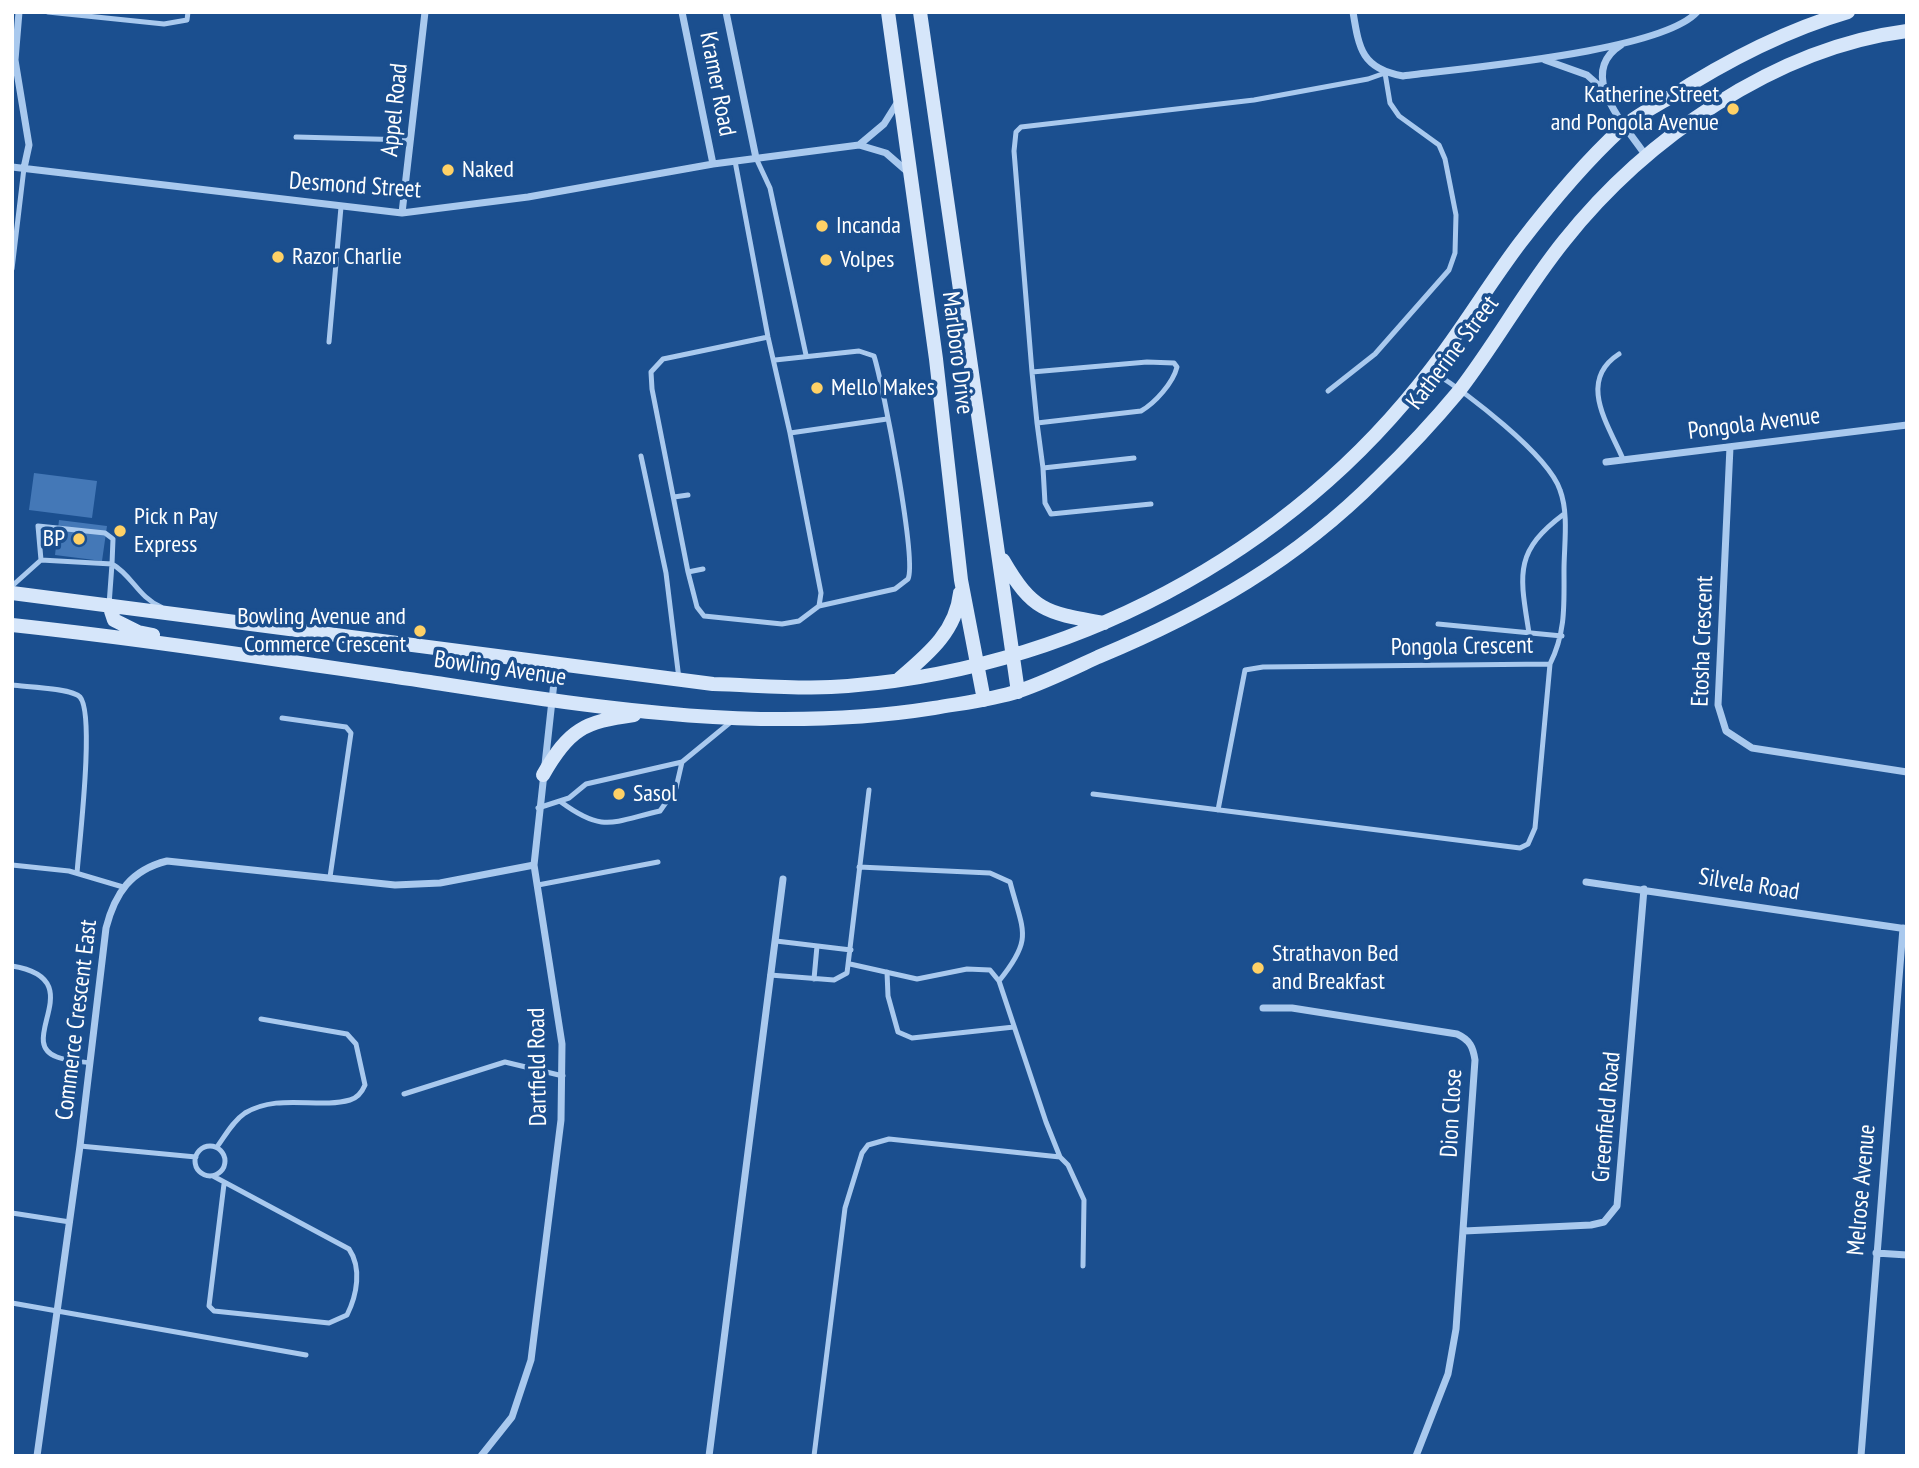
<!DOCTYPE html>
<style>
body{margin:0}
#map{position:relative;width:1919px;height:1468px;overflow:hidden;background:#1b4f8f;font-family:"PT Sans Narrow",sans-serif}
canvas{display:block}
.frame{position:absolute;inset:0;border:14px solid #fff;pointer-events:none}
</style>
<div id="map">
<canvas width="1919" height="1468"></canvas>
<div class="frame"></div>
</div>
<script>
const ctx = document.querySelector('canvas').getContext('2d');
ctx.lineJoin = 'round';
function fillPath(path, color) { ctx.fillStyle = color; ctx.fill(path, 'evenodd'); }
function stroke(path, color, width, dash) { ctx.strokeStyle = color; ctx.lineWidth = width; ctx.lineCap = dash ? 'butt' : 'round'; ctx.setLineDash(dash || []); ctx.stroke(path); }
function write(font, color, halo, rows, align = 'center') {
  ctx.font = font + ' "PT Sans Narrow",sans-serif'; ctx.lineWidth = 7; ctx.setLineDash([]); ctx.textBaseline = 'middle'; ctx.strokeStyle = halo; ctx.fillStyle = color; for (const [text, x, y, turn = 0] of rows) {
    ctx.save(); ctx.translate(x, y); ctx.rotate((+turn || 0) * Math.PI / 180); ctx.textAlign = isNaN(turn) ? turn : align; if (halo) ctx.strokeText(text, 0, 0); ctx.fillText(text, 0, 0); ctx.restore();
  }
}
const building = new Path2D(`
 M34,473L97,481L92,518L29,510Z
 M59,520L107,526L102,561L55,555Z`);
const lane = new Path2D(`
 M48,12L164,24L187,20L188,12
 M296,137L410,140
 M756,158L770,188L806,355
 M735,161L768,337L790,433L887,419
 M12,269L24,168
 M768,337L663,359L651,372L652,389L688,572L697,607L704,616L782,624L799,621L819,606L821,593L790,433
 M329,342L341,207
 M1619,354C1577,381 1608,424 1623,459
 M775,360L859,351L874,356C883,384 917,560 908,579L895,589L819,606
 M1032,372L1037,423
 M641,456L666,573L679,679
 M1134,458L1043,468L1037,423L1141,411C1155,403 1173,383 1177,367L1174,363L1147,362L1032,372L1014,151L1016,132L1021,127L1254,100L1368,79L1385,73L1390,103L1399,116L1439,145L1445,159L1456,215L1455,253L1449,270L1375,354L1328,391
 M1043,468L1045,503L1051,514L1151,504
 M674,497L688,495
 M41,560L112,564L109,605
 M688,572L703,569
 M12,586L41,560L38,526L105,533L113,539L112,564C132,575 138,597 161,607
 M1438,624L1562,636
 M1529,633C1520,575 1513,552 1564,514
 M12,685C26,687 72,688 80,697C95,714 79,845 77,873
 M282,718L346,727L351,733L330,877
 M1093,794L1520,848L1528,844L1535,828L1550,664
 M561,802C603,833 612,822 660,811L676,788L682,762
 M538,808L569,798L586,784L682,762L732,721
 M1218,810L1245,670L1263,667L1550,664C1566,632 1564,604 1564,570C1564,545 1569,514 1560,490C1548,454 1465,392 1432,371
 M12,865L69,871L123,887
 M859,867L990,873L1010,882C1023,932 1034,938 999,981
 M538,885L658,862
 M776,941L851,950
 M850,964L917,979L967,969L990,970L999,981L1046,1122L1060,1157L1068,1165L1084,1200L1083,1266
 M12,966C93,979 14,1042 57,1057C67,1061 80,1061 90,1063
 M887,972L888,996L898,1032L912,1038L1014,1027
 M770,975L834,980L847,973L869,790
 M814,979L817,946
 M404,1094L505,1062L563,1076
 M80,1146L196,1157
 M195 1161a15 15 0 1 1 30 0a15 15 0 1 1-30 0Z
 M217,1147C225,1136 233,1121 245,1113C279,1093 317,1109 350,1100C357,1098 362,1092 365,1085L356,1044L347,1034L261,1019
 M213,1176L349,1249C362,1268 357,1295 347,1315L329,1323L214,1311L209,1306L224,1184
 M12,1213L70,1222
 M12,1303L306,1355
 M814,1456L845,1208L862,1153L868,1145L889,1139L1060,1157`);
const street = new Path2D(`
 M19,12L15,60L29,145L24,168
 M682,12L713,164
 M726,12L756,158
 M1353,12C1359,49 1362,69 1403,76C1462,68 1661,52 1697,12
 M1621,45C1575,74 1626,126 1646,156
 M1545,60L1587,75L1604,90
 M859,145L886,153L909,173
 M12,167L402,213L528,197L713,164L859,145L884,124L899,100
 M402,213L425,12
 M1730,447L1718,705L1726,731L1752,748L1907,772
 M1606,462L1907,425
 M1586,882L1907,929
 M1263,1008H1292L1457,1034C1470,1040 1473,1047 1475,1060L1456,1329L1448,1374L1416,1456
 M1464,1231L1591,1225L1604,1222L1617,1206L1644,889
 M1876,1253L1907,1255
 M37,1456L80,1146L106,928C115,893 131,870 167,861L395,885L440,883L534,865
 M481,1456L512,1417L531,1360L561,1120L562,1044L534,865L556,664
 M709,1456L783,879
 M1861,1456L1903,928`);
const secondary = new Path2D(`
 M888,12L936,359L961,580L984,700
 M920,12L1018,692
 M1003,560C1033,612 1047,613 1104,623
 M12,593L713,684C752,685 793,689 831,687C1065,674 1291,555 1432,368C1463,328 1489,284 1520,243C1550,204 1584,163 1621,129C1634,117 1652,108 1667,99C1724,62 1783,31 1848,12
 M109,605L114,620L138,632L153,635
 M12,625C152,640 291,662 430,682C599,708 764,735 934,708C962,703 992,700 1019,691C1046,682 1072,669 1098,657C1206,612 1295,561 1378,478C1406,451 1434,421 1459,391C1496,343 1526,288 1564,241C1645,139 1775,48 1907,31
 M899,679C927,655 956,632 960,593
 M543,775C569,729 584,722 634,715`);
const markers = [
 [1733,109,7,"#ffd166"],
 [448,170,7,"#ffd166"],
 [822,226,7,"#ffd166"],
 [278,257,7,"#ffd166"],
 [826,260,7,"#ffd166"],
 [817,388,7,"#ffd166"],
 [120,531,7,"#ffd166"],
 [79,539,7,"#ffd166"],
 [420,631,7,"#ffd166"],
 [619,794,7,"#ffd166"],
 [1258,968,7,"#ffd166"]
];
const streetNames = [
 ["Kramer Road",717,84,79],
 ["Appel Road",395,110,-84],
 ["Desmond Street",355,186,4],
 ["Marlboro Drive",957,353,83],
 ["Katherine Street",1453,353,-53],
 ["Pongola Avenue",1754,424,-7],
 ["Etosha Crescent",1703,641,-88],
 ["Pongola Crescent",1462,647,-1],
 ["Bowling Avenue",500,669,8],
 ["Silvela Road",1749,885,9],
 ["Commerce Crescent East",77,1020,-83],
 ["Dartfield Road",538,1067,-91],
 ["Dion Close",1452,1113,-87],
 ["Greenfield Road",1607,1117,-85],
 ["Melrose Avenue",1862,1190,-85]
];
const poiNames = [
 ["Katherine Street",1719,95,"right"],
 ["and Pongola Avenue",1719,123,"right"],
 ["Naked",462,170],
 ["Incanda",836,226],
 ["Razor Charlie",292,257],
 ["Volpes",840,260],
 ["Mello Makes",831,388],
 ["Pick n Pay",134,517],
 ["Express",134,545],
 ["BP",65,539,"right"],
 ["Bowling Avenue and",406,617,"right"],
 ["Commerce Crescent",406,645,"right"],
 ["Sasol",633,794],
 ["Strathavon Bed",1272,954],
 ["and Breakfast",1272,982]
];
fillPath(building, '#4478b7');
stroke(lane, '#a9c9ee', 5);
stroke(street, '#a9c9ee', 7);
stroke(secondary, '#d6e6fa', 14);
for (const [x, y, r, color] of markers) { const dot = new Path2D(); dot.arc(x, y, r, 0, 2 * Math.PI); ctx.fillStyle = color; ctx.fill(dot); stroke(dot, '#1b4f8f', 2.5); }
write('24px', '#fff', '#1b4f8f', streetNames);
write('24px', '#fff', '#1b4f8f', poiNames, 'left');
</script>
